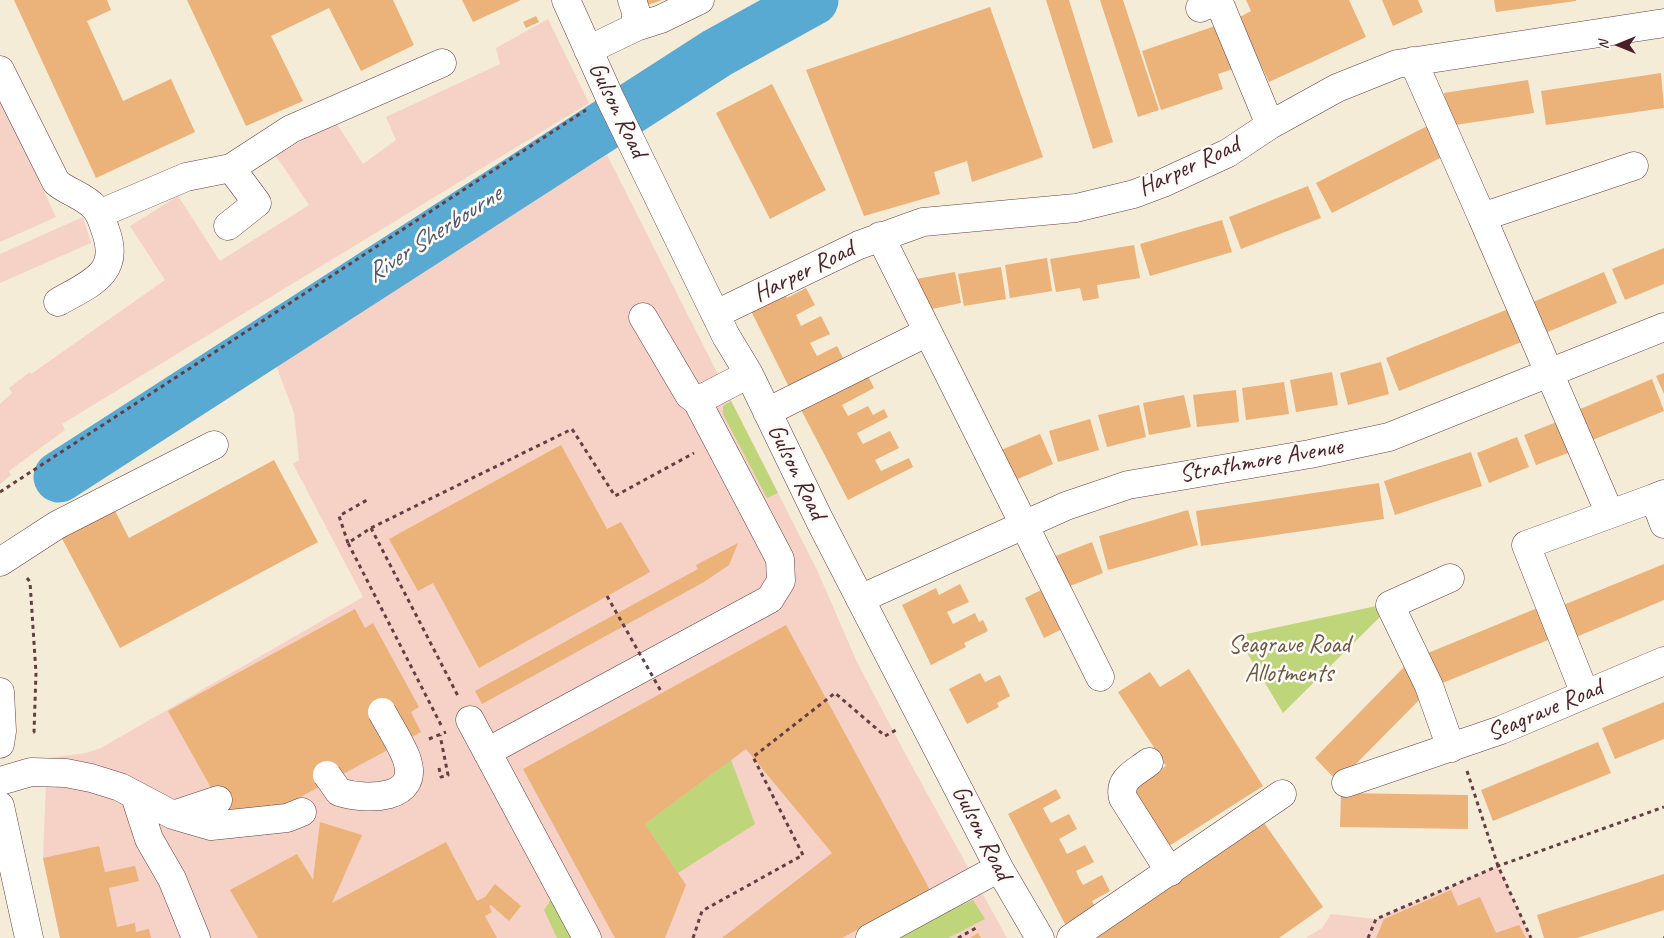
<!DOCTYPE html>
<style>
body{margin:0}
#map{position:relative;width:1664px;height:938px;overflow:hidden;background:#f5ecd7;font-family:Caveat,sans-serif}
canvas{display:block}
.north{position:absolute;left:1594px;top:20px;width:50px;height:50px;-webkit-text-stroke:4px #fdfcf7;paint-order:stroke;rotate:270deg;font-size:14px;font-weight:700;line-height:20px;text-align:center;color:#4a1f2b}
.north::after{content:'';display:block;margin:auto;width:18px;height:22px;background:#4a1f2b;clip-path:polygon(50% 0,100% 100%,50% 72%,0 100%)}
</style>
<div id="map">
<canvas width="1664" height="938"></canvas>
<div class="north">N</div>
</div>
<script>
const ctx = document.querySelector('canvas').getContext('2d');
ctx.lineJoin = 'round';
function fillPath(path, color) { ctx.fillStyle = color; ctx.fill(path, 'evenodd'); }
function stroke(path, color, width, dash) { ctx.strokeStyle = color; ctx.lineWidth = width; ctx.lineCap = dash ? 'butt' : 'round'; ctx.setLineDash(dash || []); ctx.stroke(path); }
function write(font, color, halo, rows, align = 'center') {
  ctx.font = font + ' Caveat,sans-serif'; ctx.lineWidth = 5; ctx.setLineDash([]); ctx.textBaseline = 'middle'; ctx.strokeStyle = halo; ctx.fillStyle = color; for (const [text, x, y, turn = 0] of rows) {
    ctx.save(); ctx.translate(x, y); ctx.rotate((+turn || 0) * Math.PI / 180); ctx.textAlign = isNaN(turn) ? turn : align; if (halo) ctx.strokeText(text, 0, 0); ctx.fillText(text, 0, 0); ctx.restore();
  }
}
const built = new Path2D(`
 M548,19L589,103L62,424L65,430L9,471L11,475L0,484V404L12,393L9,388L30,372L31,374L165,280L130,226L178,196L220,261L309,205L276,156L335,121L363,164L396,140L386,117L500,64L496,48Z
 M0,98L56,217L0,242Z
 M607,155L818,572L857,662L907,757L1007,938H60L43,858L47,758L86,753L101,748L363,597L293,464L299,460L294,413L274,360Z
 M83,217L91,243L0,283V254Z
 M1498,866L1531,938H1306L1322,928L1331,914L1376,919Z`);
const green = new Path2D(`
 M731,401L778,493L767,498L723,414V406Z
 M1395,602L1283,713L1237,636Z
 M731,760L755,824L678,873L645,824Z
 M552,898L571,938H557L544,910Z
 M973,900L985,919L948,938H900L898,934Z`);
const river = new Path2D(`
 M59,477L717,53L813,0`);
const building = new Path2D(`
 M14,0H107L111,10L87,21L123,101L171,79L195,132L96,178Z
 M187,0H393L414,45L361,71L329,8L271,36L303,101L246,126Z
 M462,0H521L473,22Z
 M643,0H662L645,6Z
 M1046,0H1069L1113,142L1093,149Z
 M1100,0H1123L1159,110L1138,117Z
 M1246,0H1349L1366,37L1269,82L1238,18L1251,11Z
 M1382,0H1418L1423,12L1393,26Z
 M1494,0H1576V1L1496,12Z
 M990,7L1043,157L972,182L967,161L934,172L940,194L864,216L806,70Z
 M536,16L539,22L526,28L523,22Z
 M1224,23L1239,67L1218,74L1223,89L1161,110L1142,51Z
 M1661,73L1664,108L1546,125L1541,91Z
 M1528,80L1534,113L1449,126L1444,93Z
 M772,84L826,190L770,219L716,113Z
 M1433,123L1448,154L1332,213L1316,183Z
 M1308,186L1321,218L1241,249L1229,217Z
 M1222,220L1232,252L1150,276L1140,244Z
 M1134,245L1140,278L1097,285L1099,298L1083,301L1080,288L1056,292L1050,259Z
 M1664,248V284L1625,300L1612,269Z
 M1047,258L1052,291L1010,298L1005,265Z
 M1001,267L1006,299L964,306L958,274Z
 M955,272L961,303L922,311L916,279Z
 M1604,272L1617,303L1538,336L1526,305Z
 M806,288L815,305L796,315L801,326L821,316L830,334L810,343L817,356L837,346L844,360L792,393L750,309L784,292L787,298Z
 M1511,308L1524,341L1399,391L1386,358Z
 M1381,362L1389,394L1348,405L1340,373Z
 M866,372L874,388L842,405L848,416L868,406L873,415L884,409L888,417L857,433L860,439L863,444L890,431L899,448L875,460L881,471L909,458L913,467L848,500L796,400Z
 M1332,372L1338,405L1296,412L1290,380Z
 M1664,373V394L1656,376Z
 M1652,379L1664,411L1585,443L1573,412Z
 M1284,382L1289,414L1246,420L1242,388Z
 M1236,390L1239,422L1197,427L1193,395Z
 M1184,395L1191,427L1149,435L1143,403Z
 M1139,405L1146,437L1107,447L1098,415Z
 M1090,419L1099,450L1058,462L1049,431Z
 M1564,419L1576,450L1536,465L1524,435Z
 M1040,434L1053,464L1013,481L1001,450Z
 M1517,437L1529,467L1489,483L1477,453Z
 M561,445L607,529L621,522L650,572L479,668L433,583L418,591L389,539Z
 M1471,452L1482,486L1395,515L1384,481Z
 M274,460L318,542L120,648L60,535L113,507L129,538Z
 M1379,483L1384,519L1201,546L1196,511Z
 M1188,510L1198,545L1108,570L1099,536Z
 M1092,542L1103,573L1065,588L1053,557Z
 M738,543L729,565L704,582L482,704L475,691L698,569L696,565Z
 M1664,564V600L1569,640L1556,608Z
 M960,584L969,602L947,612L953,624L975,613L979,622L983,620L988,631L964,643L966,647L931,665L902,605L936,588L939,595Z
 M1051,585L1068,626L1044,638L1025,598Z
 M1540,607L1553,638L1435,686L1423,655Z
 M355,609L365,628L373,623L419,707L411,712L421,732L280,808L224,811L168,711Z
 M786,625L930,890L842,938H722L832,853L746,749L645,824L686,885L665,938H615L523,769Z
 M1404,667L1428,691L1338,782L1315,758Z
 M1189,669L1263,786L1169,846L1132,788L1166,766L1118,692L1150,672L1160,687Z
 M980,673L985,682L1000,675L1010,696L997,703L999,707L967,724L949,689Z
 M1664,702V739L1615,759L1602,728Z
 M1598,742L1611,773L1493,821L1481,790Z
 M1056,789L1061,798L1043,808L1046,814L1051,823L1069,814L1077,829L1059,839L1063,846L1067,854L1085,845L1094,862L1076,871L1079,878L1083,885L1102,875L1110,891L1092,901L1096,908L1065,924L1008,814Z
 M1341,793L1468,795V829L1340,827Z
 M1260,817L1323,907L1279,938H1087Z
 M320,822L362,835L332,903L446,842L477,901L485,897L495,884L521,906L509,921L491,905L489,906L492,912L485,916L497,938H258L230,890L297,854L313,880Z
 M99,846L105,872L135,866L139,881L109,888L117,927L135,923L136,932L149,929L151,938H60L43,858Z
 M1664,874V910L1577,938H1544L1537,915Z
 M1451,890L1458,906L1480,897L1496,933L1519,925L1526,938H1376L1384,919Z
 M978,933L981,938H970Z`);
const path = new Path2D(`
 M0,492L586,110
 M371,528L458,696
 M348,543L339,516L367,500
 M27,578L30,582L36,673L34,732H31
 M441,725L348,543L371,528L572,429L615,496L694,453
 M429,739L446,732
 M439,768L441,777L448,775L440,735
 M1467,771L1498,866L1531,938
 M693,938L702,911L803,855L753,757L835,693L885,736L896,730
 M958,938L976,928
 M1368,938L1376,919L1498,866L1664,807
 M1663,938H1664`);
const minor = new Path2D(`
 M566,0L610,98L726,336L749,374L820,521L999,868L1040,938
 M1200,8L1211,3L1221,7L1270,125
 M636,27L661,19L700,0
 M588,50L636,27V12L632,0
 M1413,61L1482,217
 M0,70L56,182C67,192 85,196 95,208C101,214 103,224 106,232C121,274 89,284 58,302
 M231,168L291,129L442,63
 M99,214L186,177L231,168L257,203L228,226
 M880,236L1100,677
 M716,314L859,245L923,222L1076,208L1134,194L1163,183L1228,153L1270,125L1337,88L1397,64L1664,23
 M643,317L689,395L697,401L749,374
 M767,412L928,332
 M1664,494L1654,498L1664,524
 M1610,514L1482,217L1634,166
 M0,562L57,525L214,445
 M1450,578L1390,605L1429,686L1451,748
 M860,599L1066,506L1128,485L1310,454L1389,437L1664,327
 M0,692L2,731L0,744
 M1585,694L1526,545L1654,498
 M470,720L587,938
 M487,752L770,599L781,581L780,559L697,401
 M1149,762C1135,773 1118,779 1123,798L1170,872
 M0,781L31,772L66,773L91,778L120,787L173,815L211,826L287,818L302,812
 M1346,783L1501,730L1664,661
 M135,796L149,839L172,879L196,938
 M0,806L29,938
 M173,815L218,800
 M870,938L999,868
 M1071,938L1282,794`);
const pathBridge = new Path2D(`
 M607,596L662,693`);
const minorBridge = new Path2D(`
 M327,775L339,792C364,800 423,802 406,757C400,742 390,727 382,712`);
const streetNames = [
 ["Gulson Road",617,110,64],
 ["Harper Road",1189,167,-25],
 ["Harper Road",804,272,-26],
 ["Strathmore Avenue",1261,461,-10],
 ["Gulson Road",796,472,64],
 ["Seagrave Road",1545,711,-23],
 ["Gulson Road",981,833,63]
];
const parkNames = [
 ["Seagrave Road",1289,645],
 ["Allotments",1289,674]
];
const waterNames = [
 ["River Sherbourne",434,235,-33]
];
fillPath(built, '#f6d1c5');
fillPath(green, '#bfd579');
stroke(river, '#58aad3', 51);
fillPath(building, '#ebb27a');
stroke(minor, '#643e45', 29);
stroke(path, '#643e45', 3, [4, 4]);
stroke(minor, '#fff', 28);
stroke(minorBridge, '#643e45', 29, []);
stroke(pathBridge, '#643e45', 3, [4, 4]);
stroke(minorBridge, '#fff', 28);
write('25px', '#4a1f2b', '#fdfcf7', streetNames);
write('25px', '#6d5642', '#fdfcf7', parkNames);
write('italic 26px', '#50576e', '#fdfcf7', waterNames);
</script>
